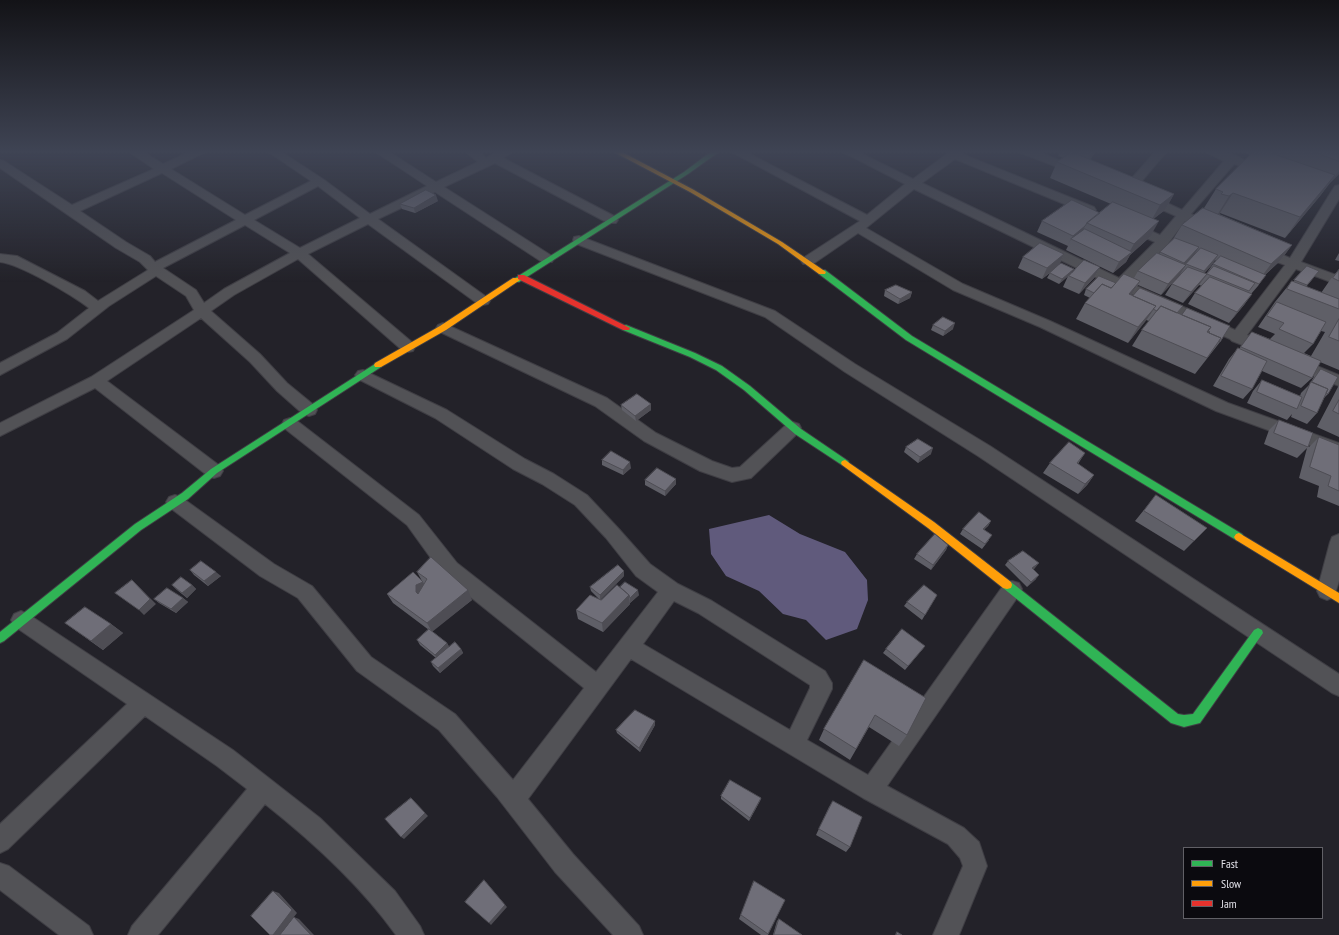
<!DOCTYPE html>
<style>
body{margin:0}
#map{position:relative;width:1339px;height:935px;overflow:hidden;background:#232229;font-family:"PT Sans Narrow",sans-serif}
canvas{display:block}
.legend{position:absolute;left:1183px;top:847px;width:140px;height:72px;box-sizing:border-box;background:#0b0a0f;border:1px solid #616066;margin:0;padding:5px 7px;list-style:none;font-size:12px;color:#e1e0e8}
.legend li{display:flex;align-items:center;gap:8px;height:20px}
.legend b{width:20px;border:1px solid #616066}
</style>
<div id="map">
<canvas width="1339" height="935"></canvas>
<ul class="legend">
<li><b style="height:5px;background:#30b455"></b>Fast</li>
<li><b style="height:5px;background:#ff9f0a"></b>Slow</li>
<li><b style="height:5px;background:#e5322d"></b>Jam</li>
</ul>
</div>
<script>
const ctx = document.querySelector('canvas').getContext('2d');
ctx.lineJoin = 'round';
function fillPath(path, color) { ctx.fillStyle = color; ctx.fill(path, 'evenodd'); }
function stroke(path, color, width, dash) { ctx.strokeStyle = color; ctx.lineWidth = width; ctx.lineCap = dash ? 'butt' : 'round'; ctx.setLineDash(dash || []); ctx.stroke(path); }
const water = new Path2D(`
 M769,515L800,534L845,552L867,580L868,600L857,629L826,640L806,620L783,614L759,591L726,576L711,554L709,529Z`);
const street = new Path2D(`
 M128,151H142L163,164L192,151H207L171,169L245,215L311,181L267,151H280L323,179L370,214L427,186L374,151H388L436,182L478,162L465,151H478L486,158L499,151H514L503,158L616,217L618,220L616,223H608L495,163L444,187L552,256L554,259L552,262H542L435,192L378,219L488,298L490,301L488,304L483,305L478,304L368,224L308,254L413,343L415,347L413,351L408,352L403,351L298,259L234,295L211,311L260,354L287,383L315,406L317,410L315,414L309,416L303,414L277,391L250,362L201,318L107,381L220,466L223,471L220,476L214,478L208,476L95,388L0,436V423L91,377L194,310L186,296L156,276L109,306L67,339L0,375V363L57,333L89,308C72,295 20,264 0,262V254L17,256L85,291L98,301L148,270L140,262L116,248L0,168V160L4,161L72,205L154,169ZM162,173L236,220L155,262L150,256L126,242L80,211ZM318,186L360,218L300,248L254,220ZM245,225L290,253L224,289L204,303L196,290L163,268Z
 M730,151H744L867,215L905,184L841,151H856L913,179L951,151H964L962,154L1094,207L1096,210L1094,213H1086L955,159L922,183L1119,278L1155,242L1125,229L1123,226L1125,223H1133L1160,235L1176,216L1142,201L1140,198L1142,195H1150L1182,210L1224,161L1204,151C1216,151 1239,153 1247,163L1245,165L1241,166L1234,164L1191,214L1215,225L1217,228L1215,231H1207L1185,221L1167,245L1130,283L1235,330L1285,265L1256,254L1255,251L1256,248H1266L1290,258L1333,189L1335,186L1339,185V199L1301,262L1339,276V285L1296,269L1247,335L1270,345L1272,349L1270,353L1265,354L1232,341L1230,339L1116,287L914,189L866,228L963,284L1050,321L1228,403L1339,443V456L1216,411L1040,327L953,290L858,233L813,264H803L801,261L803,258L860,221Z
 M1020,151H1036L1081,169L1083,171L1081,173H1073L1021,153Z
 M1156,151H1167L1131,194H1123L1121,191L1123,188Z
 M579,236L775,311L855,364L990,446L1339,674V696L1332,693L978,456L845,372L765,317L574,243L573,240L574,237Z
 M443,323L607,398L656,433L712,461L732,468L740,467L787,424L793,422L799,424L801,428L799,432L751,478L732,482L700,471L644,441L595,406L438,331L436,328L438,325Z
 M1295,357L1339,375V386L1290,366L1287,362L1290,358Z
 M363,370L447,410L525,459L554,474L587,495L618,528L650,564L678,584L712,601L825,671L832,683V689L807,740L868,775L1005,583L1012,581L1019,583L1022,589L1019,595L887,786L964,828L979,842L987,866L959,935H933L963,866L960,858L948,844L863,798L631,659L528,799L573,854L639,926L643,935H613L555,872L497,797L439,730L357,671L298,598L260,576L169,507L166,502L169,497L175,495L181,497L274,564L312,586L371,657L455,714L513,780L584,688L443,575L407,525L284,428L282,424L284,420L290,418L296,420L419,515L457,563L596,672L658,592L636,576L606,538L575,505L542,484L513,469L435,418L358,379L355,375L358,371ZM674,601L698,613L810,685V688L790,730L643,644Z
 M1339,534V581L1334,597L1327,600L1320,597L1317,591L1330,542L1332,537Z
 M21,611L28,614L233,750L320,818L395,891L420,926L424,935H396C360,885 313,842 265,804L158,935H128L132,926L247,789L217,766L145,716L8,849L0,853V824L127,704L14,626L11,620L14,614Z
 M0,863L9,866L89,926L93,935H59L0,890Z`);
const fast = new Path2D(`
 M712,151H720L688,174L519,282H513L512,280L684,172Z
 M819,270H825L912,336L1242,534L1244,537L1242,540L1239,541L1236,540L906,340L819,274Z
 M626,325L695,353L722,366L750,386L801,429L848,461L849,463L848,465H842L795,434L744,390L716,370L690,357L623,330V326Z
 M378,362L381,363L382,365L381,367L217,473L188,499L141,530L4,641L0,643V632L135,524L182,493L211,469Z
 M1007,581L1011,582L1178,714L1184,715L1193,714L1254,630L1258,628L1262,630L1263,633L1200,723L1184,727L1171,723L1003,588L1002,585L1003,582Z`);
const slow = new Path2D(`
 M612,151H620L694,190L782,242L826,272L825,274H819L778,244L690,192Z
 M513,278H519L520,280L446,330L381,367H375L374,365L375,363L440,326Z
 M845,460L934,522L1011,582L1012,585L1011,588L1007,589L1003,588L928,528L842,465L841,463L842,461Z
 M1239,533L1339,593V603L1236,540L1234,537L1236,534Z`);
const jam = new Path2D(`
 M518,275H524L630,328L629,330H623L518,279Z`);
const wall = new Path2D(`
 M1060,151H1096L1090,160L1174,194L1165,210L1153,219L1150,237L1130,255L1126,262L1113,273L1066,250L1068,246L1037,232L1042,221L1100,213L1111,204L1050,178L1057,162L1064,158L1058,156Z
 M1241,151H1339V174L1330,183L1320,196L1285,238L1220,213L1219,214L1292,245L1280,261L1265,275L1258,286L1251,294H1252L1244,305L1229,323L1188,304L1195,293L1202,286L1199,285L1183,303L1165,295L1172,284L1181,275H1180L1161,295L1138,285L1131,295L1183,306L1178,313L1182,315L1230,326L1220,342L1195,374L1132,346L1142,330L1149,321L1146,320L1128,343L1076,319L1085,303L1090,298L1084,295L1086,289L1116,283L1134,278L1138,271L1159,254L1173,239L1182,225L1204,208L1216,189L1250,155ZM1215,260L1216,261L1213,264L1206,274L1204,273L1211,266Z
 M438,201L415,213L402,209L400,204Z
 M1339,253V261L1335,260Z
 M1064,254L1059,265L1072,273L1100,267L1094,278L1079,294L1063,287L1068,276L1059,284L1047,278L1050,273L1042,279L1018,268L1023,257Z
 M1307,266L1319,271L1306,287L1321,293L1330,280L1339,269V370L1320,362L1312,378L1301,388L1262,371L1252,389L1243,399L1213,386L1229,359L1238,348L1239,349L1252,332L1270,339L1275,334L1258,327L1275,302L1292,281L1293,282ZM1321,331L1325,332L1311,356L1304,353L1313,344Z
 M885,290L912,292L910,298L898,304L884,296Z
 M933,325L953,329L943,336L931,330Z
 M1321,369L1328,394L1324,398L1317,413L1307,424L1291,417L1292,414L1287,420L1247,403L1253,391L1262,380L1300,396L1301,393L1309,385L1315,375Z
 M1339,385V437L1317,427Z
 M621,405L651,410L636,421L622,410Z
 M1279,420L1309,447L1319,437L1339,445V506L1317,497L1319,486L1299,478L1307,448L1297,458L1264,444L1269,430Z
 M906,447L931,454L918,463L904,452Z
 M1085,453L1078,464L1094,475L1087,485L1078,494L1043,473L1050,463Z
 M602,460L631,468L623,475L602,465Z
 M645,480L676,484L665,496L645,485Z
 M1156,495L1207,528L1184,551L1135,521Z
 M991,521L988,526L984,529L989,540L982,549L960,534L963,529Z
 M948,545L946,550L931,570L914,559L917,554Z
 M1008,561L1035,568L1033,569L1036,579L1027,587L1005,565Z
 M190,570L221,576L208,586L194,575Z
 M417,572L472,600L432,631L447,643L449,647L461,649L463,653L440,673L433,666L431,662L436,658L420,645L417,640L429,630L393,603L387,594L422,581Z
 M624,576L600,600L591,591L590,587Z
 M172,585H192L196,589L187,598L177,590Z
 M620,587L639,595L630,603V604L603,632L578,619L576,610L601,600Z
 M937,595L922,620L904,606L907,602Z
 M183,598L188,602L176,613L159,603L154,599Z
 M65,623L111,624L123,633L103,650Z
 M925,646L922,650L905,670L883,653L886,649Z
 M864,660L907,735L899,746L869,727L850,760L819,740L824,729Z
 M655,721V725L640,752L617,733L616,730Z
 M721,796L761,798L760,801L749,821L721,799Z
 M833,801L850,847L846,852L816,835L829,807Z
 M752,886L785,900L768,935H761L739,919Z
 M779,919L802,935H773L777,921Z`);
const shadedWall = new Path2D(`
 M1094,151H1096L1086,166L1091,155Z
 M1339,171V174L1330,183Z
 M1335,175L1320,196L1285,238L1300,217Z
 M1233,193L1220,213L1216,217L1229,196Z
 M1174,194L1165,210L1151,221L1160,205Z
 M436,195L438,201L415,213L414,208Z
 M1159,221L1150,237L1130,255L1126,262L1113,273L1119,262L1127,256L1134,244Z
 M1085,226L1080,237L1071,239L1067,246L1073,236Z
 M1292,245L1280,261L1259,280L1271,264Z
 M1199,247L1192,258L1177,273L1184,263Z
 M1064,254L1059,265L1042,279L1047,268Z
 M1218,255L1211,266L1197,282L1204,271Z
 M1186,265L1179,276L1161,295L1168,284Z
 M1100,267L1094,278L1079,294L1085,283Z
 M1074,269L1071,274L1059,284L1062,279Z
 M1207,274L1199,285L1183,303L1191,292Z
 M1140,281L1130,297L1129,294Z
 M912,292L910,298L898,304L900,299Z
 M1252,294L1244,305L1229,323L1237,312Z
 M1156,306L1145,322L1128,343L1138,327Z
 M955,323L953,329L943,336L945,331Z
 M651,404V410L636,421L635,416Z
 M933,448L931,454L918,463L920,457Z
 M630,462L631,468L623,475V470Z
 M1094,475L1087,485L1078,494L1085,484Z
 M676,479V484L665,496V491Z
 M991,521L988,526L980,534L983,529Z
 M948,545L946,550L931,570L933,565Z
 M1039,563L1035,568L1029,573L1032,568Z
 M624,571V576L600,600V595Z
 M216,572L221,576L208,586L204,581Z
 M1039,575L1036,579L1027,587L1031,582Z
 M132,580L156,604L144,615L139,610Z
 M423,582L428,591L421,601L416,592V585Z
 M192,585L196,589L187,598L182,593Z
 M468,590L472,600L432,632L427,623Z
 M638,590L639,595L630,603V598Z
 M629,595L630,604L603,632L602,623Z
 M183,598L188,602L176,613L171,609Z
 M111,624L123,633L103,650L91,641Z
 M447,643L450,648L437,659L435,655Z
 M461,649L463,653L440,673L438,668Z
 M655,721V725L640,752L639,748Z
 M411,798L428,816L404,839L401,837Z
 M761,798L760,801L749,821L750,818Z
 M486,882L507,907L491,925L489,923Z
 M273,891L279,893L297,913L280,935H273Z
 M294,917L299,919L314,935H311Z`);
const building = new Path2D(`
 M1080,151H1094L1091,155Z
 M1254,151H1265L1335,175L1300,217L1233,193L1229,196L1221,194L1223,192L1216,189Z
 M1312,151H1339V161Z
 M1072,152L1174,194L1160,205L1057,162Z
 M426,190L436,195L414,208L400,204Z
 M1072,200L1100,213L1087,223L1085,226L1073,236L1042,221Z
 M1113,202L1159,221L1134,244L1087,223Z
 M1203,208L1292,245L1271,264L1182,225Z
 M1085,229L1132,252L1119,262L1071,239Z
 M1175,238L1199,247L1184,263L1160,252Z
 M1040,243L1064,254L1047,268L1023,257Z
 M1201,248L1218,255L1204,271L1186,264Z
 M1157,253L1186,265L1168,284L1138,271Z
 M1221,256L1266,275L1259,284L1213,264Z
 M1084,260L1100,267L1085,283L1069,276Z
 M1061,263L1074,269L1062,279L1050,273Z
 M1214,266L1255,283L1249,291L1207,274Z
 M1307,266L1319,271L1307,285L1294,280Z
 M1188,267L1207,274L1191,292L1172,284Z
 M1339,270V281L1333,278Z
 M1124,274L1140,281L1129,294L1156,306L1138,327L1085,303L1102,284L1111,288Z
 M1099,276L1116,283L1111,288L1102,284L1094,293L1086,289Z
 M1210,277L1252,294L1237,312L1195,293Z
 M1292,281L1339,299V309L1287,289Z
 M896,285L912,292L900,299L885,290Z
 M1140,288L1183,306L1177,313L1161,306L1157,311L1153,309L1156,306L1133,296Z
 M1277,302L1326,322L1313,344L1279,329L1284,323L1267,316Z
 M1161,306L1211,327L1207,332L1221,338L1207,358L1142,330Z
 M1187,308L1230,326L1220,342L1219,341L1221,338L1209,333L1210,332L1208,331L1211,327L1182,315Z
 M943,317L955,323L945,331L933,325Z
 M1339,319V341L1329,337Z
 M1252,332L1321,361L1312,378L1241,347Z
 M1238,348L1267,361L1252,389L1221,376Z
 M1321,369L1338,377L1328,394L1326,393L1328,389L1312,382Z
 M1262,380L1302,397L1297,409L1257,392Z
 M1311,382L1328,389L1317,413L1301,406Z
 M637,394L651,404L635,416L621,405Z
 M1339,400V414L1333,411Z
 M1279,420L1313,433L1308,447L1274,433Z
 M1319,437L1339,445V491L1328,486L1331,476L1310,467Z
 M918,439L933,448L920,457L906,447Z
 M1069,442L1085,453L1077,463L1094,475L1085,484L1050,463Z
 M611,451L630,462L623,470L602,460Z
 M657,468L676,479L665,491L645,480Z
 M1156,495L1207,528L1194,541L1144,511Z
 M979,512L991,521L983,529L992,535L985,544L963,529Z
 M935,534L948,545L933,565L917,554Z
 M1023,551L1039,563L1032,568L1039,575L1031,582L1008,561Z
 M431,557L468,590L427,623L387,594L413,572L423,582L416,585V592L418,594L427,579L417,572Z
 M201,561L216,572L204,581L190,570Z
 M618,565L624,571L600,595L590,587Z
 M181,577L192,585L182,593L172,585Z
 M132,580L150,599L139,610L115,593Z
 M625,582L638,590L630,598L629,595L620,587Z
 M617,585L629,595L602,623L576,610L590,595L601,600Z
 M924,585L937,595L925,615L907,602Z
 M167,588L183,598L171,609L154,599Z
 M85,607L111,624L91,641L65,623Z
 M429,629L447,643L435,655L417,640Z
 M902,629L925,646L908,666L886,649Z
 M455,642L461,649L438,668L431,662Z
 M864,660L926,698L907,735L875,715L856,749L824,729Z
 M635,710L655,721L639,748L616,730Z
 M730,780L761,798L750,818L721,796Z
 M411,798L425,813L401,837L385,819Z
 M833,801L862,817L850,847L819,829Z
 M484,880L505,905L489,923L465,902Z
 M754,881L785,900L768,934L741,915Z
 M273,891L292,910L273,935H270L251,916Z
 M294,917L311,935H280Z
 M779,919L802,935H774Z
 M897,932L902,935H896Z`);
fillPath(water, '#605a7c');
stroke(street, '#3f3e44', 2);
stroke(fast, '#3f3e44', 2);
stroke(slow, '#3f3e44', 2);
stroke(jam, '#3f3e44', 2);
fillPath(street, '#525256');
fillPath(fast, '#30b455');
fillPath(slow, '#ff9f0a');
fillPath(jam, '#e5322d');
fillPath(wall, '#5f5f67');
fillPath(shadedWall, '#4e4d54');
fillPath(building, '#6f6e78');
stroke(building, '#4e4d54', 1);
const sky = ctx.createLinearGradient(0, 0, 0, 282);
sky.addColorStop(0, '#131317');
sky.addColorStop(0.54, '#3f4454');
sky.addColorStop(1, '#3f445400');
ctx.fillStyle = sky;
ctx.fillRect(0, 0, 1339, 282);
</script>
